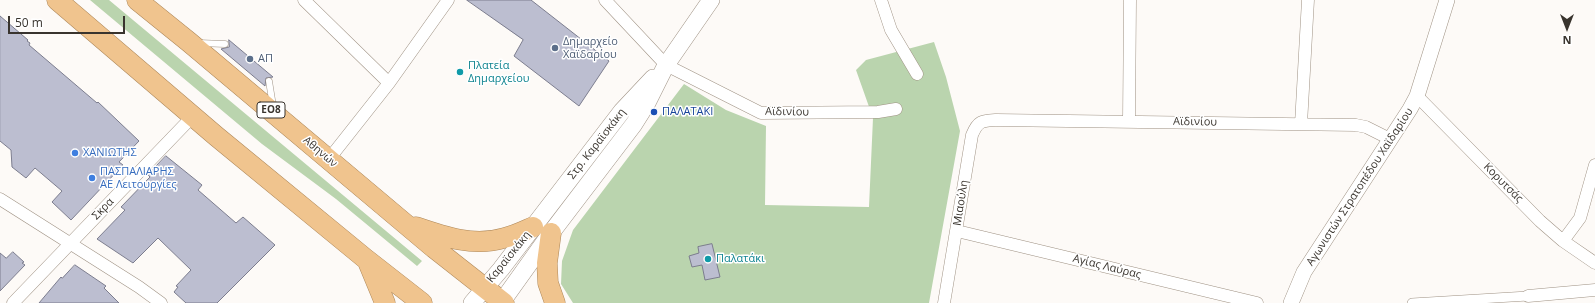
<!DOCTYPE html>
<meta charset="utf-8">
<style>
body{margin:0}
#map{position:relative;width:1595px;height:303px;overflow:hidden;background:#fdfaf7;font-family:"Open Sans",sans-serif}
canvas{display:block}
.north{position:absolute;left:1547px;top:8px;width:40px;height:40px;-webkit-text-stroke:3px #fff;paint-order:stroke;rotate:180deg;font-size:11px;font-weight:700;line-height:16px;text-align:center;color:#39342e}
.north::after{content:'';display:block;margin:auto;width:14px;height:18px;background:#39342e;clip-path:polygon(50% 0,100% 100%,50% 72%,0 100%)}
.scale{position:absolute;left:8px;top:16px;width:117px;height:18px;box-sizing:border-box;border:2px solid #39342e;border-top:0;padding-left:5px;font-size:12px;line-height:14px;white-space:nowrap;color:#39342e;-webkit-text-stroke:3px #fff;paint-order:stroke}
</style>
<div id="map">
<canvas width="1595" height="303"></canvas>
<div class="north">N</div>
<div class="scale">50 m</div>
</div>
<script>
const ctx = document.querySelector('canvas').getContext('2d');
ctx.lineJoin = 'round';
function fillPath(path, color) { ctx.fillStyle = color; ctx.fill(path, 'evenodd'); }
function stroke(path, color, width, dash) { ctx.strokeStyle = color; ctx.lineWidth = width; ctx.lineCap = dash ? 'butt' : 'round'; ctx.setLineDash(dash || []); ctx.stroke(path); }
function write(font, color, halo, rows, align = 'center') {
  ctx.font = font + ' "Open Sans",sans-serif'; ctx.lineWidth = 3; ctx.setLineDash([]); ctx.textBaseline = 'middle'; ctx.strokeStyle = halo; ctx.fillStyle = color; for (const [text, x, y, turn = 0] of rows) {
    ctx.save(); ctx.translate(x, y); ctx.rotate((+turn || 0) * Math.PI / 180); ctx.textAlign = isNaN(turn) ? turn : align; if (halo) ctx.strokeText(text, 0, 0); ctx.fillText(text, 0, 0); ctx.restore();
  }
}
const green = new Path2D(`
 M90,0H109L422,261L417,266L336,199L262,144Z
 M934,42L946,77L960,131L929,303H573L561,284L562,261L573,230L684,84L726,110L766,126L765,205L869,207L873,118L856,70L866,60Z`);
const building = new Path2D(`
 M467,0H531L609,61L579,106L514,56L523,40Z
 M0,16L28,40L27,41L30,43L29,45L97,103L98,102L139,141L119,162L123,165L71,220L52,202L62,191L35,168L26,178L12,167L11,150L0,141Z
 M229,40L273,77L266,78L265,86L221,49L229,47Z
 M166,156L202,185L198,190L236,223L243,217L275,245L217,303H186L174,292L178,287L176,286L191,270L158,238L133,263L97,239L125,210L121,207L150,177L148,175Z
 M712,244L720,277L705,280L702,265L692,267L689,256L699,253L698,247Z
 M13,252L24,262L22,263L25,265L0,291V253L6,258Z
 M75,265L106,286L104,288L119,303H39L61,277L62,278Z`);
const service = new Path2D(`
 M199,43L225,44
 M269,81L273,106`);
const pedestrian = new Path2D(`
 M1412,303L1528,296`);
const minor = new Path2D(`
 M304,0L389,83
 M605,0L666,65L761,113L878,112L896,109
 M881,0L891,30L917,74
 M1417,96L1540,221L1563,241L1595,263
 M1129,121L1130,0
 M1301,124L1308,0
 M329,159L389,83L448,0
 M0,199L139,287L161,303
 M957,231L1257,303
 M1563,241L1580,218L1595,165
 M1528,296L1595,290
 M13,303L193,116
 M944,303L972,135C978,121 981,121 996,120L1356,125L1366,127L1390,139`);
const tertiary = new Path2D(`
 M1291,303L1304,272L1410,109L1417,96L1447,0`);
const secondary = new Path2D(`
 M472,303L501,269L622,111L653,78
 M501,303L551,233L634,124L646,105L666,65L711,0`);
const trunk = new Path2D(`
 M57,0L216,136L367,260L422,303
 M137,0L189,42L434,248L504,303
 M416,227C445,237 474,247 504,238C514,236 524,231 533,227
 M551,233L547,263L548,283L555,303
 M368,262L385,303`);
const markers = [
 [555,48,4,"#5c6f8a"],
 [250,59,4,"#5c6f8a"],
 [460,72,4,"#0f9aa8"],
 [654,112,4,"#1a4fb4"],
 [75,153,4,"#3f7fe0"],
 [92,178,4,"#3f7fe0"],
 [708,259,4,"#0f9aa8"]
];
const shields = [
 [271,110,28]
];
const shieldNames = [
 ["ΕΟ8",271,110]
];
const serviceNames = [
 ["Δημαρχείο",563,42],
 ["Χαϊδαρίου",563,55],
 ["ΑΠ",258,59]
];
const cultureNames = [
 ["Πλατεία",468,66],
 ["Δημαρχείου",468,79],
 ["Παλατάκι",716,259]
];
const transitNames = [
 ["ΠΑΛΑΤΑΚΙ",662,112]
];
const streetNames = [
 ["Αϊδινίου",787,112,1],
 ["Αϊδινίου",1195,122,1],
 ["Στρ. Καραϊσκάκη",597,144,-52],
 ["Αθηνών",320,152,40],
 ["Κορυτσάς",1503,183,45],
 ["Αγωνιστών Στρατοπέδου Χαϊδαρίου",1360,187,-57],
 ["Μιαούλη",961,203,-81],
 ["Σκρα",103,209,-46],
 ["Καραϊσκάκη",509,257,-51],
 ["Αγίας Λαύρας",1107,267,14]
];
const shopNames = [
 ["ΧΑΝΙΩΤΗΣ",83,153],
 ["ΠΑΣΠΑΛΙΑΡΗΣ",100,172],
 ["ΑΕ Λειτουργίες",100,185]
];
fillPath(green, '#bad4ae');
fillPath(building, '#bcbed0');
stroke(building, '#7c7d8e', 1);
stroke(service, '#9f9284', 7);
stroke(pedestrian, '#9f9284', 10);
stroke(minor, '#9f9284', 13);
stroke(tertiary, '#9f9284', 16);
stroke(secondary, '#9f9284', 18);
stroke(trunk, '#ae885a', 21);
stroke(service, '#fff', 6);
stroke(pedestrian, '#fff', 9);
stroke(minor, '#fff', 12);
stroke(tertiary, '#fff', 15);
stroke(secondary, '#fff', 17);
stroke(trunk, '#f0c48e', 20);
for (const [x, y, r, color] of markers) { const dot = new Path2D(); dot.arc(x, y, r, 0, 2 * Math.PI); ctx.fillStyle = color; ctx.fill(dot); stroke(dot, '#fff', 1.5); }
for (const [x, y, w] of shields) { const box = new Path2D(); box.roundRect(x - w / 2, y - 8, w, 16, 3); ctx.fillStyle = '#fff'; ctx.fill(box); stroke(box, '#39342e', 1); }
write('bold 10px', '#39342e', null, shieldNames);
write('11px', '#4e5e75', '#fff', serviceNames, 'left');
write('11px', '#0d838f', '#fff', cultureNames, 'left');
write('11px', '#164399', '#fff', transitNames, 'left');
write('11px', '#39342e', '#fff', streetNames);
write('11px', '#366cbe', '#fff', shopNames, 'left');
</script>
